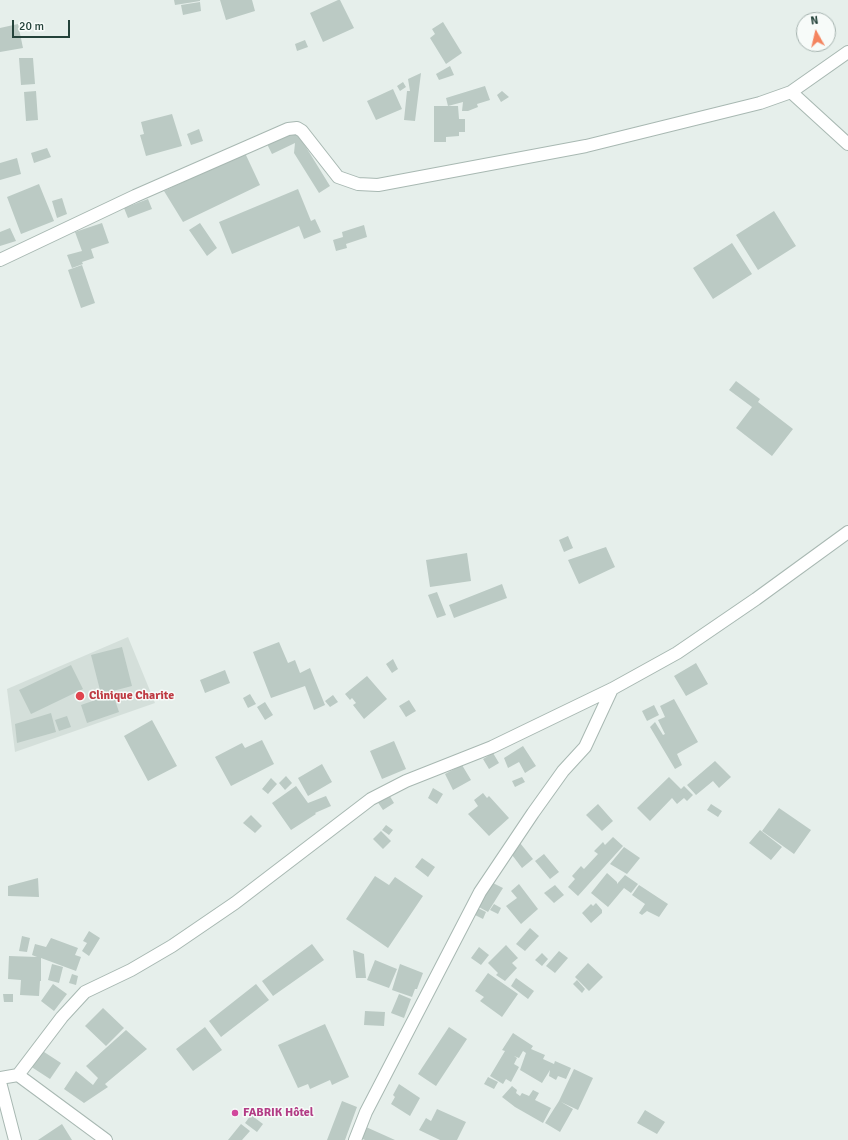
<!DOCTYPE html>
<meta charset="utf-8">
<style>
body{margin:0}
#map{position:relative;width:848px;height:1140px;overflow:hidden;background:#e6efeb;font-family:Signika,sans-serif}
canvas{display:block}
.north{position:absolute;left:796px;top:12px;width:40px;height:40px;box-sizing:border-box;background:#f7fbf9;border:1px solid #a3b1ad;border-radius:50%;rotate:352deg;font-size:11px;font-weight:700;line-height:16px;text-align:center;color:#24423a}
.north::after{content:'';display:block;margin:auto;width:14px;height:18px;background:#f4845f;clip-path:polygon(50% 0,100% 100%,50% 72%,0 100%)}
.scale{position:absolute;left:12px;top:20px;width:58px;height:18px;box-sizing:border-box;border:2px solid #24423a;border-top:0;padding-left:5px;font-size:12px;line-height:14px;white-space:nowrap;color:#24423a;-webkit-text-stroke:3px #f7fbf9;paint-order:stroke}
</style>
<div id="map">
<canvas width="848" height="1140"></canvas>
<div class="north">N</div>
<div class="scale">20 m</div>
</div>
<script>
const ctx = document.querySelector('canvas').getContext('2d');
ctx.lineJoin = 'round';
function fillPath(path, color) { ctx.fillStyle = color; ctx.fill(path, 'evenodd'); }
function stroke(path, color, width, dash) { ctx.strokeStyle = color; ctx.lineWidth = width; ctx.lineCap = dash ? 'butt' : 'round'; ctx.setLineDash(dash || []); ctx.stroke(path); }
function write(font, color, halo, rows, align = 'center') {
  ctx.font = font + ' Signika,sans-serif'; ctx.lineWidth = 3; ctx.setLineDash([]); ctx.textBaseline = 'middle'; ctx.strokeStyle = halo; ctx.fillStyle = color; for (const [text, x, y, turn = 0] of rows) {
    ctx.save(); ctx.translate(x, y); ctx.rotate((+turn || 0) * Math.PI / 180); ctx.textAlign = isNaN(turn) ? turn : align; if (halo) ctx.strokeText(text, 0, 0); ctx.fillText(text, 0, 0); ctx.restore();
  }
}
const built = new Path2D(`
 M128,637L155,703L15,752L7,689Z`);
const building = new Path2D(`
 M174,0H200V1L175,5Z
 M220,0H252L255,11L226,20Z
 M338,0H340L354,28L323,42L310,13Z
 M200,2L201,11L183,15L181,5Z
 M443,22L462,53L446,64L430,38L435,34L432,29Z
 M18,24L23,48L0,52V28Z
 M305,40L308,47L297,51L295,44Z
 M19,58H33L35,84L21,85Z
 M450,66L454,75L439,80L436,74Z
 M421,73L415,121L404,120L407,91H410L408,79Z
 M403,82L406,87L400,91L397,86Z
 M485,86L490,100L477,104L478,107L468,111H462L463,102L448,106L446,98Z
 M393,89L402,109L376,120L367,101Z
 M36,91L38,120L26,121L24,92Z
 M502,91L509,97L501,102L497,95Z
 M434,106H458L459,119H465V132H459V136L446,137V142H434Z
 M172,114L182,146L146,156L140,135L144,134L141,122Z
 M199,129L203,141L191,145L187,134Z
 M296,131L330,186L319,193L294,153L295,143L272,154L267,144Z
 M47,148L51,157L34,163L31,153Z
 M245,153L260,185L183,222L164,191Z
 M17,158L21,174L0,180V163Z
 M39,184L54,221L21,234L7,197Z
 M298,189L311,221L315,219L321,232L304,239L299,226L232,254L219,222Z
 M62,198L67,214L57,218L52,201Z
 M148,199L152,209L128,218L124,208Z
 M774,211L796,246L758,270L736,235Z
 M102,223L109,243L91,249L94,258L82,262L83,264L72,268L67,255L82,251L75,232Z
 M200,223L217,248L207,256L189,230Z
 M364,225L367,237L346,244L347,248L336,251L333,240L343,237L342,232Z
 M10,228L16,241L0,246V232Z
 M732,243L752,274L713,299L693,268Z
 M82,265L95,303L81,308L68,270Z
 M736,381L760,399L758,402L793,429L772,456L736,428L752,407L729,390Z
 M568,536L573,548L564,552L559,540Z
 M606,547L615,567L579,584L568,560Z
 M467,553L471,581L430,587L426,560Z
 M502,584L507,598L454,618L449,605Z
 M437,592L446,615L437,618L428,595Z
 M279,642L288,663L295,660L300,673L310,668L325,705L314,710L305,686L271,698L253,652Z
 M122,647L132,686L101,694L91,655Z
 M393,659L398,669L392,673L386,664Z
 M696,663L708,684L686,696L674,676Z
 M71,665L83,689L31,714L19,690Z
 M225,670L230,683L205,693L200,680Z
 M367,676L387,699L364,719L353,705L356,703L352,698L350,700L345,694Z
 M113,694L119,712L87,723L81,705Z
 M250,694L256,704L248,708L243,698Z
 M333,695L338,702L330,707L325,701Z
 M674,699L698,742L677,754L682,765L675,769L650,727L655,722L663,735L665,734L658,720L665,717L660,706Z
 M409,700L416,711L406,717L399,706Z
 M265,702L273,715L265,720L257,707Z
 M654,705L659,715L647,721L642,711Z
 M51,713L56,732L17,743L15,724Z
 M67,716L71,727L59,731L55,720Z
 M152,720L177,766L148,781L124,736Z
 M262,740L274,764L231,786L215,757L242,743L245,748Z
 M394,741L406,769L382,779L370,751Z
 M523,746L536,766L525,773L519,762L508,768L504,758Z
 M493,753L499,763L489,769L483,759Z
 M715,761L731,777L719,788L713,781L696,795L687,785Z
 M322,764L332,782L308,796L298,778Z
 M462,765L471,780L453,790L445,774Z
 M286,776L292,783L285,790L279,783Z
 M522,777L525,782L515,787L512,781Z
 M669,777L681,789L684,786L693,795L687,801L684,798L677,804L672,798L650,821L637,808Z
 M271,778L277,784L268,794L262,789Z
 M296,786L308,803L326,796L331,806L315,813L316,814L291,830L272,803Z
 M433,788L443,794L437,804L428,798Z
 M388,793L394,803L383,810L377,801Z
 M483,793L487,798L489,796L509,818L489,836L468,814L478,806L474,800Z
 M598,804L613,821L602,831L586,815Z
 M711,804L722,811L718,817L707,810Z
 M779,808L811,830L794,854L762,831Z
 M251,815L262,826L255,833L243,823Z
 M386,825L393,830L389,835L382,830Z
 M760,830L782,847L771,860L749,843Z
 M381,831L391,841L383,849L373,839Z
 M613,837L623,846L578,896L568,887L575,879L572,876L581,866L584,869L598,854L594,851L603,842L605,845Z
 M520,843L533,859L522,868L509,851Z
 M624,847L640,858L627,874L610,864Z
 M544,854L559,872L550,879L535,861Z
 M422,858L435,867L428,877L415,867Z
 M607,873L617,882V884L625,875L638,884L631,893L624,888L608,907L591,893Z
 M375,876L389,885L395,877L423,896L388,948L346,919Z
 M38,878L39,897L8,896V886Z
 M491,882L503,888L488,912L477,906Z
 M519,884L538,909L521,924L506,906L517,898L511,891Z
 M555,885L564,895L554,903L544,893Z
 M639,885L668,904L659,917L647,911L642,915L639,913L645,904L632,895Z
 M596,903L602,910V913L591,923L582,913L591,904L593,906Z
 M494,904L501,908L498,914L490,910Z
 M478,908L486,912L483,919L475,915Z
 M530,928L539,936L525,951L516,944Z
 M89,931L100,938L89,956L82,951L87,943L83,941Z
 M22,936L30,938L27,952L19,951Z
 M51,938L78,948L75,955L81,957L76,971L41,958V981H40L39,996L20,995L21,980L8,979L9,956L37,957L32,955L35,944L46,947Z
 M312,944L324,960L273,996L262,981Z
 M506,945L518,958L512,963L517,968L505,981L496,975L498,973L488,963Z
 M479,947L489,955L481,965L471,958Z
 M353,950L364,954L366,978H356Z
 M559,951L568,958L555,973L546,966Z
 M542,953L548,959L542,966L535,960Z
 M375,960L397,969L389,988L367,980Z
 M588,963L603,977L589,991L575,977Z
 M52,964L63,967L59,983L48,980Z
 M400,964L423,973L417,989H415L412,997L392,990Z
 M488,973L518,994L502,1017L480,1001L484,997L475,991Z
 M72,974L78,976L76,985L69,983Z
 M516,978L534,991L528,999L511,986Z
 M577,980L585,989L582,993L573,984Z
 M53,984L67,994L54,1011L41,1001Z
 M256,984L269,1000L221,1037L209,1021Z
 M3,994H13V1002H4Z
 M399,994L411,999L404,1018L391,1013Z
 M103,1008L124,1028L106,1046L85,1026Z
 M365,1011L385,1012L384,1026L364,1025Z
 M325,1024L349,1077L332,1085L330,1080L310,1089L308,1084L298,1088L278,1045Z
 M205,1027L222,1050L193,1071L176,1049Z
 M449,1027L467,1039L436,1086L418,1074Z
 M126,1030L147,1049L105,1084L108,1087L84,1103L64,1089L76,1071L93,1085L98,1078L86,1066Z
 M513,1033L533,1046L531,1049L545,1055L543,1059L554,1064L555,1061L571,1068L566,1079L558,1076L556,1080L549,1076L550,1070L542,1083L520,1070L526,1053L523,1051L519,1058L514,1056L517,1058L514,1064L519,1067L511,1082L506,1079L503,1084L490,1076L505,1051L502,1050Z
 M41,1050L61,1063L50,1079L30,1066Z
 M574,1069L593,1078L578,1110L561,1102L573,1109L560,1132L545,1123L559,1101Z
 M488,1077L498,1082L494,1089L484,1084Z
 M399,1084L420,1098L410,1116L391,1104L395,1097L393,1095Z
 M512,1086L517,1090L516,1093L520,1096L522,1093L529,1096L533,1090L539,1093L535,1100L551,1108L543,1123L515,1107L502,1097Z
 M342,1101L357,1107L345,1140H327Z
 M437,1109L466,1122L457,1140H440L419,1130L426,1118L431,1121Z
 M645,1110L665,1122L657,1134L637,1123Z
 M251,1115L263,1124L257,1132L245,1123Z
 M62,1124L72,1140H38Z
 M241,1124L250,1131L242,1140H228Z
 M366,1127L395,1140H365L361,1138Z`);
const street = new Path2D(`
 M791,92L848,144
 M0,260L135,196L288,129L297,128L302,131L338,177L358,184L378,185L586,146L760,103L791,92L848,52
 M18,1075L62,1017L85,992L131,970L172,946L235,903L371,799L406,781L492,747L612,689L677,653L756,599L848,532
 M0,1078L18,1075L106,1140
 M0,1082L15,1140
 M355,1140L366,1112L480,892L533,813L563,771L585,747L612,689`);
const markers = [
 [80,696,5,"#e0444e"],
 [235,1113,4,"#d1479c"]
];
const healthNames = [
 ["Clinique Charite",89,696]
];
const hotelNames = [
 ["FABRIK Hôtel",243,1113]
];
fillPath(built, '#d4dfda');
fillPath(building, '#bbcac4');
stroke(street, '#a8b8b2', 14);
stroke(street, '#fff', 12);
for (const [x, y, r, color] of markers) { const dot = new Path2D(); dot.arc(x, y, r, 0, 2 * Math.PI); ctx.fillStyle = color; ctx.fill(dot); stroke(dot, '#f7fbf9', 1.5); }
write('bold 12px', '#be3a42', '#f7fbf9', healthNames, 'left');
write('bold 12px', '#b23c85', '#f7fbf9', hotelNames, 'left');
</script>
